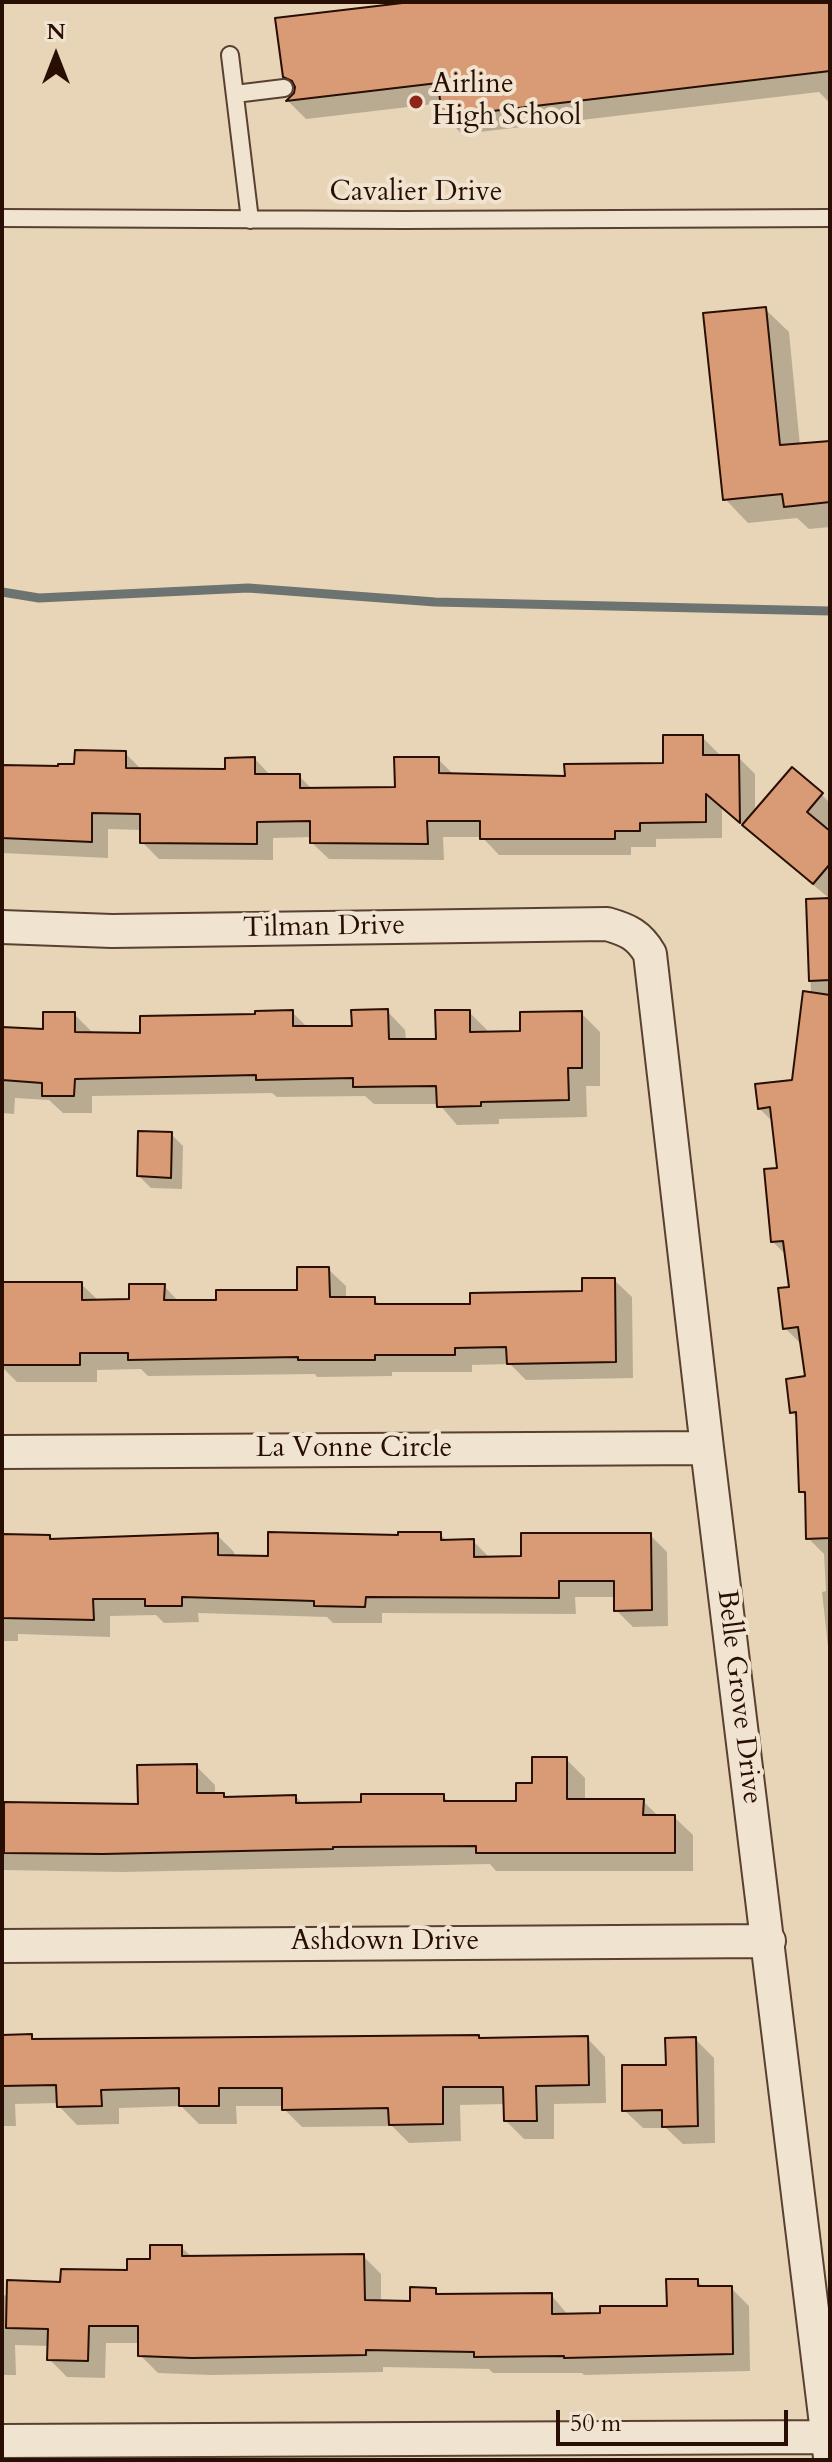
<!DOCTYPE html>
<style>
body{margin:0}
#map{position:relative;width:832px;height:2462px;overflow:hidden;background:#e8d5b7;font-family:Cardo,serif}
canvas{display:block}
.frame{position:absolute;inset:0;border:4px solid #290f03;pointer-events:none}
.north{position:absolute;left:16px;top:16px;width:80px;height:80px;-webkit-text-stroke:6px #f0e4d0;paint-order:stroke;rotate:0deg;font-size:22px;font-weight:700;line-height:32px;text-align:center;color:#290f03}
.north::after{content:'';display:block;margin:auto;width:28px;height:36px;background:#290f03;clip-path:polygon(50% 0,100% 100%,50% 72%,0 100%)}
.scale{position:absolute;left:556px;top:2410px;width:232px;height:36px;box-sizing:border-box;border:4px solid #290f03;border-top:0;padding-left:10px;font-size:24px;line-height:28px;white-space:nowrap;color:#290f03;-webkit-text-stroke:6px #f0e4d0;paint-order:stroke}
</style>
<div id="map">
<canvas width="832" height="2462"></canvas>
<div class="frame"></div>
<div class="north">N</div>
<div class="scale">50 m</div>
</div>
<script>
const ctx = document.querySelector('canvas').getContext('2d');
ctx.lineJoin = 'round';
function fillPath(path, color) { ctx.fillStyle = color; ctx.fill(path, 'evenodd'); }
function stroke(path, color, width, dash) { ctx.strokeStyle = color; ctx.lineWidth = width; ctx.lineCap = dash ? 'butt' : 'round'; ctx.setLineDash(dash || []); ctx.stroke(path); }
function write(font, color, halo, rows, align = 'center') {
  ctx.font = font + ' Cardo,serif'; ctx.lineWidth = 8; ctx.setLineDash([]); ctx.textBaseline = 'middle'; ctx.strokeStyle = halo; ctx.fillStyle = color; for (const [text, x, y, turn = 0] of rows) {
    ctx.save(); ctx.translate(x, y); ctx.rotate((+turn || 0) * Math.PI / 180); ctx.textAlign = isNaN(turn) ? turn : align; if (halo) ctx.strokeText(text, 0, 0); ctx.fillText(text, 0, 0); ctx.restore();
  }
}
const shadow = new Path2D(`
 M830,2V103L819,92L462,134L444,116L442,103L306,119L288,101L296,94L297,88L285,76Z
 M765,309L789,332L800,446L830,443V527L809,529L797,518L748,523L725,499Z
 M702,737L719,754V757H738L755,774V812L821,794L830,803V824L825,829L830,833V899L722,808V838L656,839V847H631V855H499L482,837H443L444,860L329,859L312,843V837L273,838V860L159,859L142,842V830L108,829V858L2,853V767L76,766L125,753L142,770L227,771L255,759L271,776H299L313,790L397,789L438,759L455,776L567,778L665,765Z
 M830,900V1665L822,1592L826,1591L824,1554L808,1538L807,1497L801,1491L798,1419L792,1412L807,1378L803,1346L785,1328L792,1289L787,1256L773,1242L779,1170L774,1123L759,1108L794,1082L811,994L808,901Z
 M387,1011L405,1030L406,1041H438L469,1012L487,1030L488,1034L522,1033L581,1013L600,1032V1086H586L587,1117L499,1119V1124L457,1125L439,1104H374L365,1096L277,1097L272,1093L92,1096V1113H63L49,1100L15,1098L14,1114L2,1113V1027L4,1029L45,1031L74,1014L93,1033L142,1035L292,1012L308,1028H354Z
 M171,1134L183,1146L182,1189L151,1188L139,1176Z
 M328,1269L346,1286V1299H374L381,1306H472L584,1293L614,1280L632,1297L633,1378L526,1380L510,1364L472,1365V1372H392V1376L317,1377L315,1374L148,1376L141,1369L97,1370V1382H17L2,1367V1298L81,1284L99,1301H131L164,1286L179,1302H218L299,1292Z
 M440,1534L448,1542L473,1541L490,1558H523L650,1535L667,1552L668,1626L633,1627L616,1610V1597H575L576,1614L382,1613V1623H333L327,1617L198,1613L199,1622L164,1623L156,1615L110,1616V1637L18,1634V1641H2V1536L49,1537L53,1540L217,1535L234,1552V1557L270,1558L400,1537Z
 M566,1759L585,1778V1801H643L659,1817H674L693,1835V1871H496L490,1864L123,1872L2,1870V1804L140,1806L196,1766L215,1785V1795H224L227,1798L296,1797L304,1805L363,1804L443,1796L450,1803H518L534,1785Z
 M31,2036L36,2041L478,2037L482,2040L587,2038L605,2057L606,2103L554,2104V2139H524L506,2121V2104L460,2105L461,2141L409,2143L392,2126L302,2127L284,2109V2106H236L237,2124H199L181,2106L119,2108V2124L77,2125L59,2106V2103L15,2104L16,2126H2V2037Z
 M695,2039L714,2058L715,2143L683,2144L666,2128H643L624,2110Z
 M181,2247L193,2258L363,2256L381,2274V2302L412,2303L435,2290L441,2296L551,2295L569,2316L669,2308L697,2281L705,2288H731L749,2306L750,2371L584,2375L582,2373H493L489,2369L383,2367V2372L211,2375L158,2373L140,2355V2343H106L105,2378L67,2377L49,2359L50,2346L15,2345L16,2375H2V2296L129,2272Z`);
const stream = new Path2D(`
 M2,592L39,598L248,588L435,602L830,611`);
const building = new Path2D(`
 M411,2H830V71L442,117L438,83L286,101L294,93L295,87L292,81L283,77L275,18Z
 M766,307L780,445L830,441V502L784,507L782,494L723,500L703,313Z
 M663,735H703V755H739L740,823L706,794V822L640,823V831H615V839H480V821H427L428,844L310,843V821L257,822V844L140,843V814L92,813V842L2,838V765L58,766V764H74L75,750L126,751V768L225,769V758L255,757V774H300V788L395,787L394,757H439V773L565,776L564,764L663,763Z
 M792,767L823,793L807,812L830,831V864L813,884L742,825Z
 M830,898V980L809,981L806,899Z
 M803,991L830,995V1538L806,1539L805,1492H799L796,1412L790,1413L786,1379L805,1376L798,1327L783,1329L778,1288L789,1287L783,1241L771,1242L764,1169L777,1168L770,1107L758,1109L755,1084L792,1080Z
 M388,1009L389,1039H436L435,1010H470V1032L520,1031V1012L582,1011V1068H568L569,1100L481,1102V1106L437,1107L436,1086L353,1087V1078L256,1080V1075L75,1079L74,1096H42V1083L2,1080V1027L43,1029V1012H75V1032L140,1033V1016L255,1014V1011L293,1010V1026H352L351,1010Z
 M138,1131L172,1132L171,1178L137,1176Z
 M297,1267H329L330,1297H375V1304H470V1293L582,1291V1278H615L616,1362L507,1364L506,1347L455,1348V1355H375V1360H298V1357L128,1360V1353H80V1365H2V1282H82V1300L129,1299V1284H165L164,1300H216V1290H297Z
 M268,1532L398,1535V1532H441V1540L474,1539V1557L521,1556V1533H651L652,1610L614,1611V1581H559V1598L366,1597L365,1607L314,1606V1601L182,1597V1606H145V1599H93L94,1620L2,1618V1534L50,1535V1539L218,1533V1555L268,1556Z
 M532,1757H567V1799H644L643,1815H675V1853H476V1846L333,1847V1849L103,1854L4,1853V1802L138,1804L137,1765L197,1764V1793H224V1797L296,1795V1803L361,1802V1794H444V1801H516V1783H532Z
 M32,2034V2039L479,2035V2038L588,2036L589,2085L536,2086L537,2121H504L503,2087H443V2124L389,2125L388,2108L282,2110V2088H219V2106H179V2088L101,2090L102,2106L57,2107L56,2085L2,2086V2035Z
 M696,2037L698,2126L662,2127V2110L622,2111V2065H666L665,2038Z
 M150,2245H182V2256L364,2254L365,2300L410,2301V2287L436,2288V2294L552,2293V2314L600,2313V2306H667L666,2279H698V2286H732L733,2354L564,2358V2356L474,2357V2352L366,2350V2355L192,2358L138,2356V2326H89L88,2361L47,2360L48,2329L6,2328L7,2280L60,2282L61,2269L127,2270V2259H150Z`);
const service = new Path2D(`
 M230,55L250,220
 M235,94L284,88
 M2,218L404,220L830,218`);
const minor = new Path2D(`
 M2,927L112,931L607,924C628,930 639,935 650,954L707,1448L830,2457
 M2,1452L707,1448
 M2,1946L769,1941
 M2,2441L828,2437`);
const markers = [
 [416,102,8,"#8f2418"]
];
const poiNames = [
 ["Airline",432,86],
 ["High School",432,118]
];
const streetNames = [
 ["Cavalier Drive",416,194],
 ["Tilman Drive",324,928,-1],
 ["La Vonne Circle",354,1450],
 ["Belle Grove Drive",738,1697,83],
 ["Ashdown Drive",385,1943]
];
fillPath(shadow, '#0003');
stroke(stream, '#6d7370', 9);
fillPath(building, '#d99b75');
stroke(building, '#290f03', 2);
stroke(service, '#594030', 20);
stroke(minor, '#594030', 36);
stroke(service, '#f0e4d0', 16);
stroke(minor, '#f0e4d0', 32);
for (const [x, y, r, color] of markers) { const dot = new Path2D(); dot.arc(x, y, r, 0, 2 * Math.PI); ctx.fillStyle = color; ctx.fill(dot); stroke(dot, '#f0e4d0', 3); }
write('28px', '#290f03', '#f0e4d0', poiNames, 'left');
write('28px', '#290f03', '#f0e4d0', streetNames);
</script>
